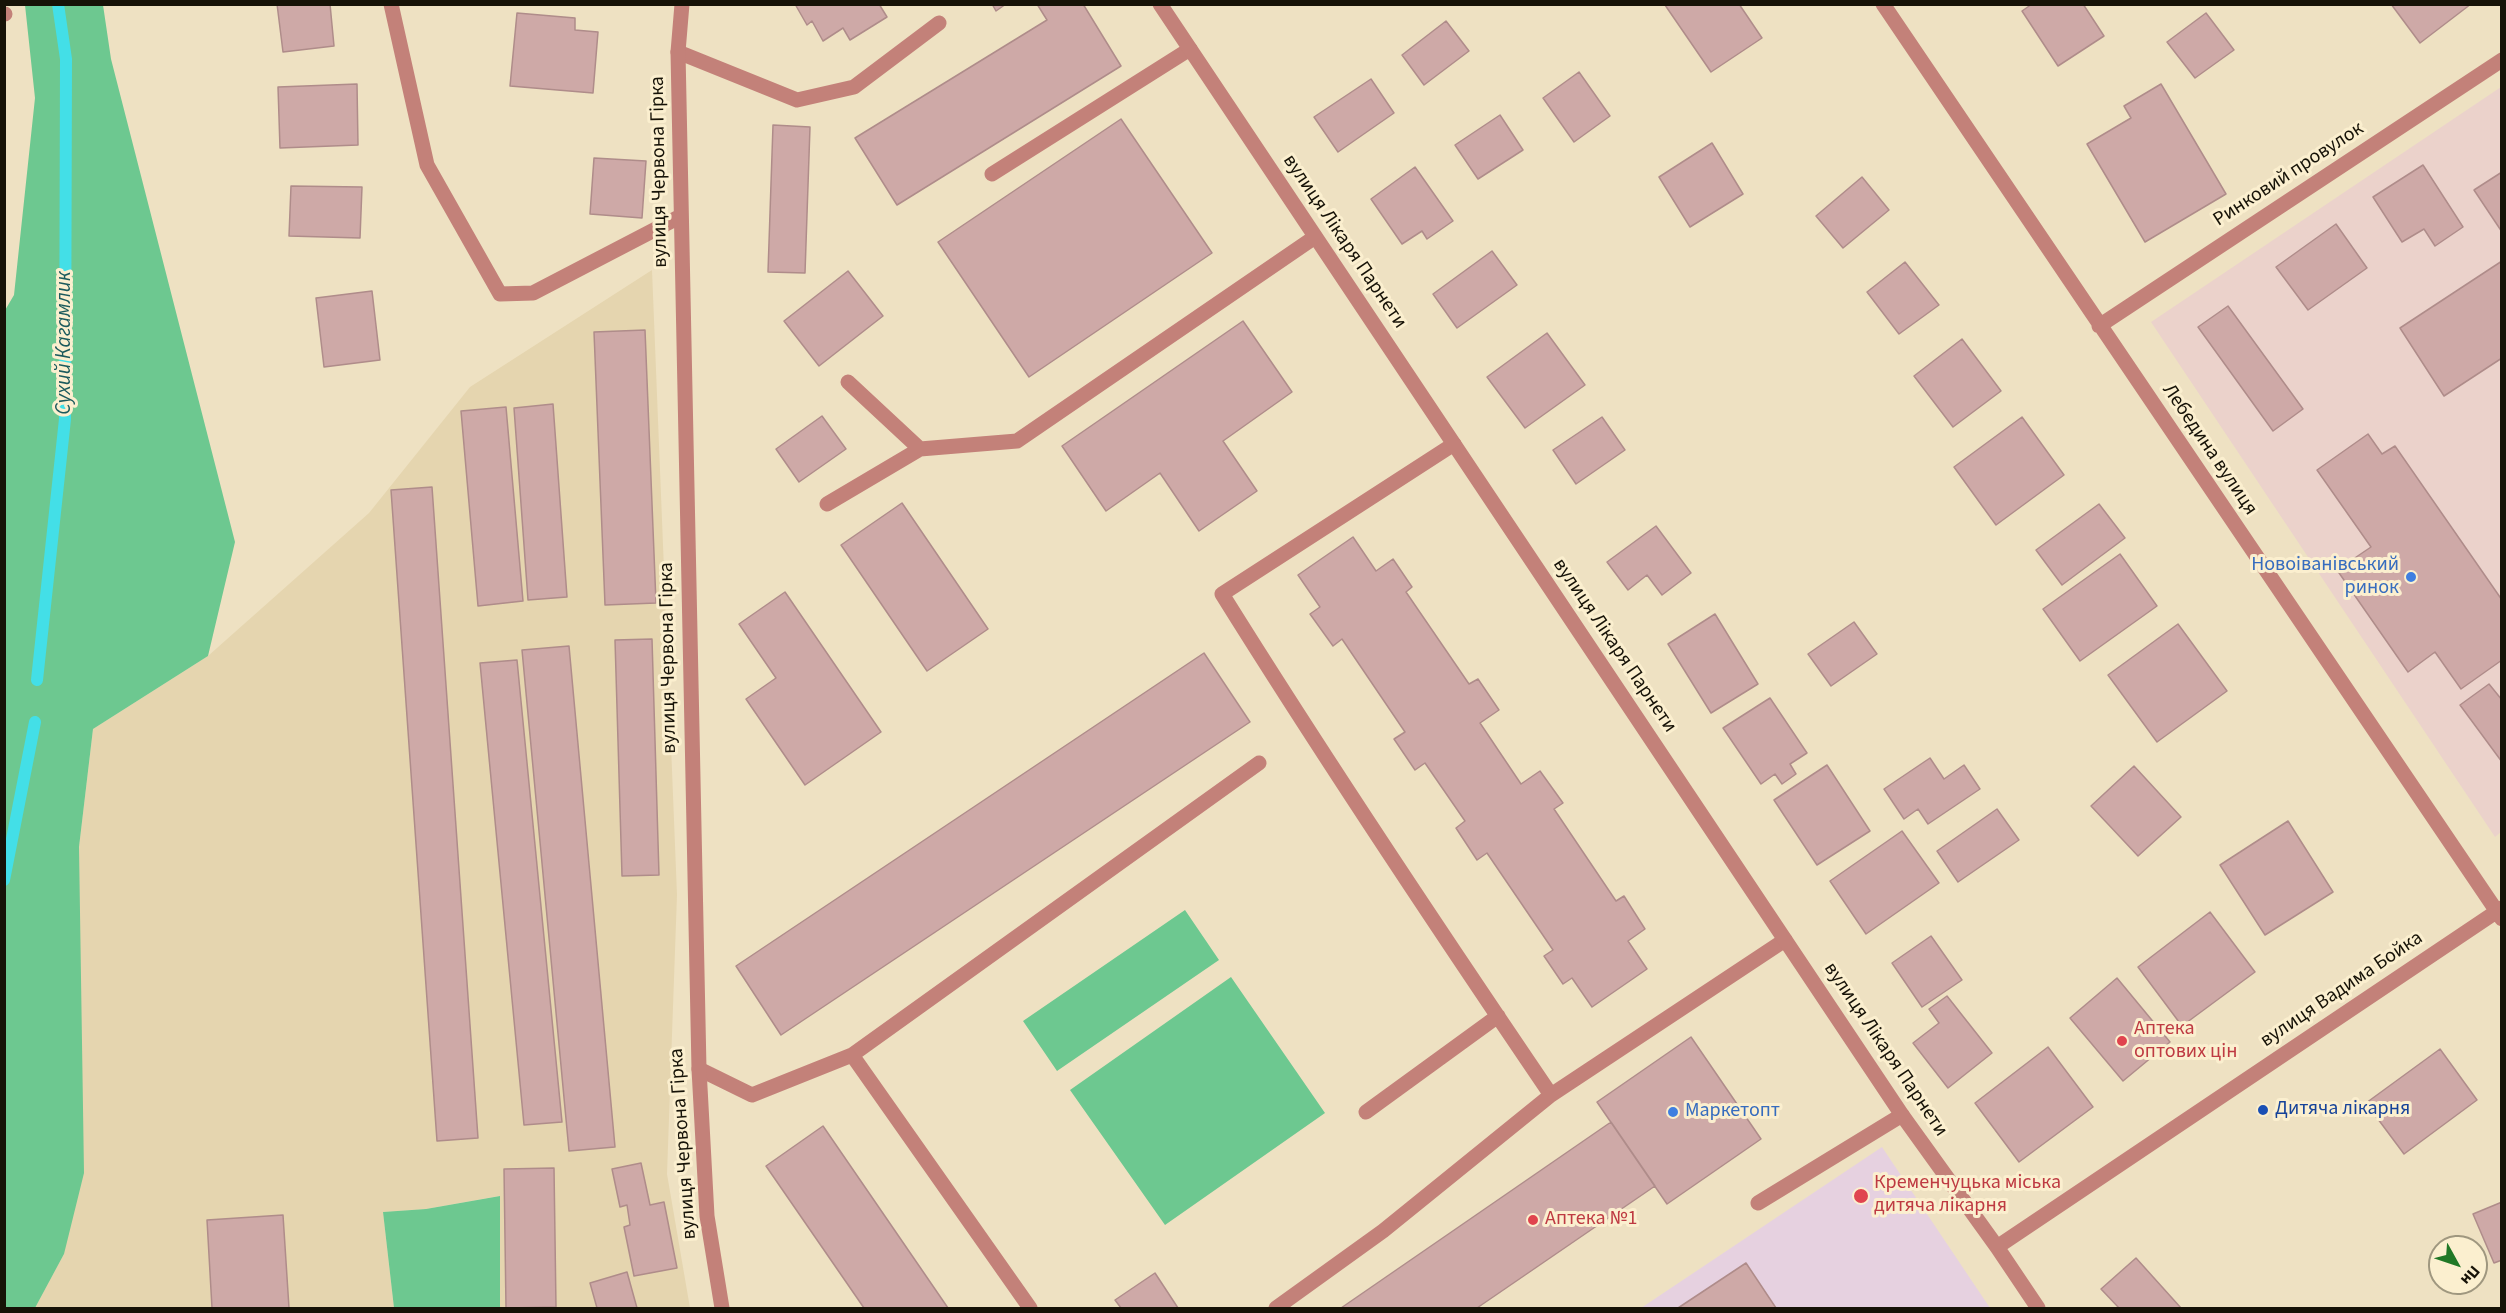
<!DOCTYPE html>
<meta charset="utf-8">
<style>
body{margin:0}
#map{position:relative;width:2506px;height:1313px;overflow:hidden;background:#eee1c2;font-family:"Source Sans 3",sans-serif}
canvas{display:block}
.frame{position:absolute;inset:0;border:6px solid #161207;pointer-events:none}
.north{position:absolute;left:2428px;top:1235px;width:60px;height:60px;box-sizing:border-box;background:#fbefcf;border:2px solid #9f977f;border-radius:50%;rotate:130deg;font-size:16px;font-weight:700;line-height:24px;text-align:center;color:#161207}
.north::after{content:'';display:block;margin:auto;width:21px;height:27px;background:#207826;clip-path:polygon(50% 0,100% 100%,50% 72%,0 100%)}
</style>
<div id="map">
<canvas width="2506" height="1313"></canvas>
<div class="frame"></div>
<div class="north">Пн</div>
</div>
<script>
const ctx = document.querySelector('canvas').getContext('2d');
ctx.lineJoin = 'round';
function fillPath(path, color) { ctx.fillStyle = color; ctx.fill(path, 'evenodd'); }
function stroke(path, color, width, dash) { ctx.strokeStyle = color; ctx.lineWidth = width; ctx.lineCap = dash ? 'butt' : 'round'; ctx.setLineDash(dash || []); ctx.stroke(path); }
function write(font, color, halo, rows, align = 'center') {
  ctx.font = font + ' "Source Sans 3",sans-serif'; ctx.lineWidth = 6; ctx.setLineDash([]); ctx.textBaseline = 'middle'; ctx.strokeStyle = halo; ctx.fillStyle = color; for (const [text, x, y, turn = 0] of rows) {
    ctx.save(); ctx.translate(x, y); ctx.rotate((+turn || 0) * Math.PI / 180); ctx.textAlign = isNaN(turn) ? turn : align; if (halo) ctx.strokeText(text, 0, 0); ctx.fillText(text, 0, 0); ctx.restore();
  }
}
const commercial = new Path2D(`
 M2501,87V832L2495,837L2151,322Z`);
const built = new Path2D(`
 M652,270L677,895L667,1174L690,1308H500L499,1196L426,1209L383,1212L394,1308H35L64,1254L79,847L93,729L208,656L369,513L470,387Z`);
const medical = new Path2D(`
 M1882,1147L1990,1308H1641Z`);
const green = new Path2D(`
 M25,5H103L111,59L235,542L208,656L93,729L79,847L84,1173L64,1254L35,1308H5L4,312L14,295L35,98Z
 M1185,910L1219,960L1057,1071L1023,1021Z
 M1231,977L1325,1113L1165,1225L1070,1090Z
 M500,1196V1308H394L383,1212L426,1209Z`);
const stream = new Path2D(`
 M37,680L65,419L66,59L58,4
 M4,880L35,722`);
const building = new Path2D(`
 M277,4H330L334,46L283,52Z
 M795,4H879L887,17L850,40L843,28L823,41L812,21L807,25Z
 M992,4H1006L996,11Z
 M1037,4H1083L1121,66L897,205L855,138L1047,20Z
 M1739,4L1762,38L1711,72L1665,5Z
 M2032,4H2083L2104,36L2058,66L2022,11Z
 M2391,4H2471L2420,43Z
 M517,13L575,18V30L598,32L593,93L510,86Z
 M2206,13L2234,50L2195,78L2167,42Z
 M1446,21L1469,51L1424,85L1402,55Z
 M1579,72L1610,116L1574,142L1543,98Z
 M1371,79L1394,113L1338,152L1314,117Z
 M357,84L358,145L280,148L278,87Z
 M2161,84L2226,194L2145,242L2087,144L2131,118L2124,106Z
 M1500,115L1523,150L1478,179L1455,145Z
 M1121,119L1212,253L1029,377L938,242Z
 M773,125L810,127L805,273L768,272Z
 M1712,143L1743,194L1690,227L1659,177Z
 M594,158L646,161L642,218L590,214Z
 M2423,165L2463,227L2435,246L2424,229L2402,242L2373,197Z
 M1415,167L1453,221L1427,239L1422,231L1402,244L1371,199Z
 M2502,172V232L2474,190Z
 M1862,177L1889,210L1843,248L1816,216Z
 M291,186L362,187L360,238L289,236Z
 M2336,224L2367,268L2308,310L2276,267Z
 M1492,251L1517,285L1457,328L1433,294Z
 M2502,261V358L2444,396L2400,328Z
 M1905,262L1939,305L1899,334L1867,292Z
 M848,271L883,316L819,366L784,321Z
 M372,291L380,360L324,367L316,298Z
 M2228,306L2303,409L2273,431L2198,327Z
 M1243,321L1292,392L1223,441L1257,491L1199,531L1160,473L1106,511L1062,446Z
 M645,330L656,603L605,605L594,332Z
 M1547,333L1585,385L1525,428L1487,377Z
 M1962,339L2001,391L1953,427L1914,376Z
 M553,404L567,597L528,600L514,408Z
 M506,407L523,601L478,606L461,411Z
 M822,416L846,449L799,482L776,449Z
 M1602,417L1625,450L1576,484L1553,450Z
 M2022,417L2064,475L1996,525L1954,467Z
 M2368,434L2382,454L2395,446L2502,600V660L2461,689L2435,652L2408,672L2337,570L2371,547L2317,470Z
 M432,487L478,1138L437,1141L391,490Z
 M902,503L988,629L927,671L841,545Z
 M2099,504L2125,538L2062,585L2036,550Z
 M1656,526L1691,573L1662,595L1647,575L1628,590L1607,562Z
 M1353,537L1376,571L1393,559L1412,587L1406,592L1469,684L1478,679L1499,710L1480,723L1521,784L1540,771L1563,803L1554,809L1616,901L1624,896L1645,929L1628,941L1647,969L1592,1007L1572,978L1563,984L1544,956L1553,950L1487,853L1477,860L1456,828L1465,821L1425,763L1415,770L1394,739L1405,732L1342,639L1333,646L1310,614L1320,607L1298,575Z
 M2120,554L2157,606L2080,661L2043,609Z
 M785,592L881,732L805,785L746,699L776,678L739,624Z
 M1715,614L1758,684L1711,713L1668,644Z
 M1854,622L1877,654L1831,686L1808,654Z
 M2178,624L2227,691L2157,742L2108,675Z
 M652,639L659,875L622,876L615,640Z
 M569,646L615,1147L569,1151L522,650Z
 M1204,653L1250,722L781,1035L736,966Z
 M517,660L562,1122L524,1125L480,663Z
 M2489,684L2502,700V762L2460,705Z
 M1770,698L1807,753L1790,764L1796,774L1782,784L1775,774L1761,784L1723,728Z
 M1930,758L1944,779L1964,765L1980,789L1928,824L1918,809L1904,819L1884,789Z
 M1827,765L1870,831L1817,865L1774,800Z
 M2134,766L2181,817L2138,856L2091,806Z
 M1997,809L2019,840L1958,882L1937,851Z
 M2288,821L2333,892L2265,935L2220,865Z
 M1902,831L1939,883L1866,934L1830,881Z
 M2210,912L2255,972L2182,1026L2138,967Z
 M1931,936L1962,980L1922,1007L1892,963Z
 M2117,978L2170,1042L2123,1081L2070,1018Z
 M1947,996L1992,1053L1948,1088L1913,1043L1939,1023L1929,1009Z
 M1691,1037L1761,1139L1667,1204L1597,1102Z
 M2048,1047L2093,1107L2019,1162L1975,1103Z
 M2440,1049L2477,1100L2404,1154L2366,1103Z
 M1611,1122L1655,1186L1477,1308H1341Z
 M823,1126L948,1308H864L766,1166Z
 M641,1163L650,1205L664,1202L677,1268L634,1276L624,1227L630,1225L627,1205L620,1207L612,1169Z
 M554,1168L556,1307L506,1308L504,1169Z
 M2502,1202V1260L2494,1263L2473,1214Z
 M283,1215L289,1308H212L207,1220Z
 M2136,1258L2181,1308H2119L2101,1289Z
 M1746,1263L1776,1308H1678Z
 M627,1272L637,1308H597L590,1283Z
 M1155,1273L1178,1308H1121L1115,1300Z`);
const lane = new Path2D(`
 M678,52L797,100L854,87L939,23
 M992,174L1190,49
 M848,382L920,449
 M1454,444L1222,594C1328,764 1439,930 1551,1095L1785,940
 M827,504L920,449L1017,441L1315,237
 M699,1069L752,1095L852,1055
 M1366,1112L1498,1016
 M1758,1203L1902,1115
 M1030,1308L852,1055L1259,763
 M1276,1308L1383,1231L1551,1095`);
const street = new Path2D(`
 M391,4L427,165L500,294L533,293L681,216
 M682,4L678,52L699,1069L707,1216L722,1308
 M1160,4L1902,1115L1997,1247L2038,1308
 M1883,4L2502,919
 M4,14H5
 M2099,326L2502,60
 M1997,1247L2502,908`);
const markers = [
 [2411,577,6,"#3f7fe0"],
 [2122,1041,6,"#e0444e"],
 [2263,1110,6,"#1a4fb4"],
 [1673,1112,6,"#3f7fe0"],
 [1861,1196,8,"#e0444e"],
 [1533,1220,6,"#e0444e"]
];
const streetNames = [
 ["вулиця Червона Гірка",660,172,-91],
 ["Ринковий провулок",2289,175,-33],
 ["вулиця Лікаря Парнети",1344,242,56],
 ["Лебедина вулиця",2209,450,56],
 ["вулиця Лікаря Парнети",1614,646,56],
 ["вулиця Червона Гірка",669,658,-91],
 ["вулиця Вадима Бойка",2342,990,-34],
 ["вулиця Лікаря Парнети",1885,1050,56],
 ["вулиця Червона Гірка",684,1144,-94]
];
const shopNames = [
 ["Новоіванівський",2399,566],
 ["ринок",2399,589],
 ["Маркетопт",1685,1112,"left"]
];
const healthNames = [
 ["Аптека",2134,1030],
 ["оптових цін",2134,1053],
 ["Кременчуцька міська",1874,1184],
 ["дитяча лікарня",1874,1207],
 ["Аптека №1",1545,1220]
];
const transitNames = [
 ["Дитяча лікарня",2275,1110]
];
const waterNames = [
 ["Сухий Кагамлик",65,343,-90]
];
fillPath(commercial, '#ebd2cb');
fillPath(built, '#e5d5af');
fillPath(medical, '#e6d1e0');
fillPath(green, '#6dc890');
stroke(stream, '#43dfe7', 12);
fillPath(building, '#cea9a7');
stroke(building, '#af8c8a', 1.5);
stroke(lane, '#c38179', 15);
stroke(street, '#c38179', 15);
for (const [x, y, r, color] of markers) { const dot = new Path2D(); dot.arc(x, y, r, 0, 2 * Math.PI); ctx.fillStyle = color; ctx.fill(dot); stroke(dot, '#fbefcf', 2); }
write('20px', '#161207', '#fbefcf', streetNames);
write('20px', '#366cbe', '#fbefcf', shopNames, 'right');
write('20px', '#be3a42', '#fbefcf', healthNames, 'left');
write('20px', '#164399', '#fbefcf', transitNames, 'left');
write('italic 21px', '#1b5a5d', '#fbefcf', waterNames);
</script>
